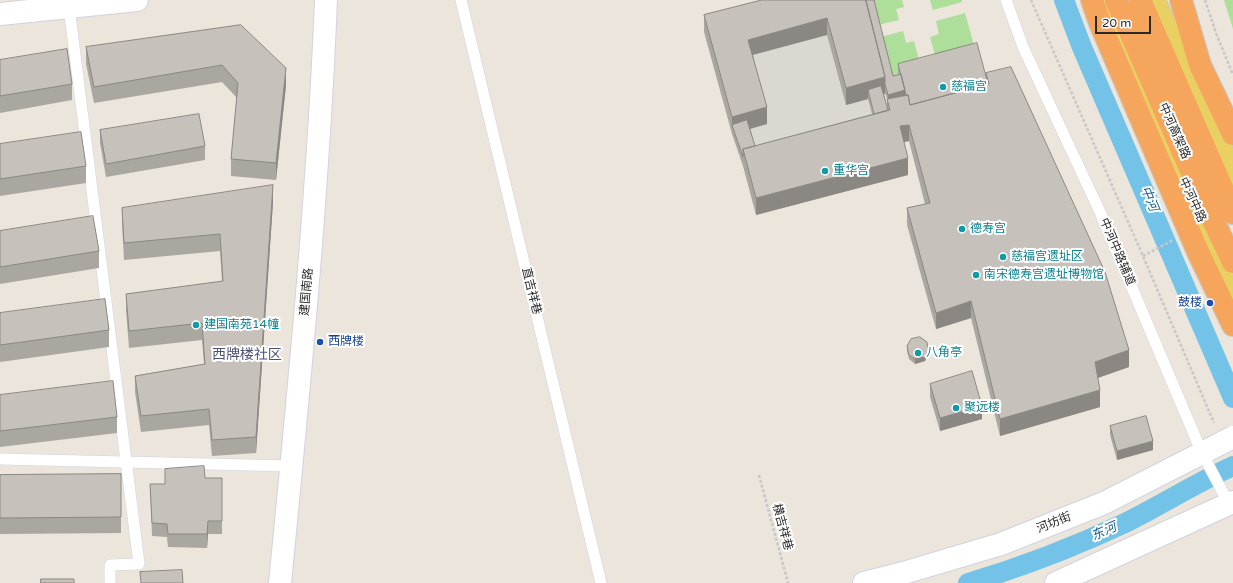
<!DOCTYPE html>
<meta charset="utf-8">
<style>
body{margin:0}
#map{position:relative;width:1233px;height:583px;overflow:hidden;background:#ebe5db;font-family:"Varela Round",sans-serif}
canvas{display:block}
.scale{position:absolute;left:1095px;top:16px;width:56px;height:18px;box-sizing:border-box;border:2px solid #292929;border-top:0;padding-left:5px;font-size:12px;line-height:14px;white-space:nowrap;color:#292929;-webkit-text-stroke:3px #fff;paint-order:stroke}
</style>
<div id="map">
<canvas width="1233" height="583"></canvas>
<div class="scale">20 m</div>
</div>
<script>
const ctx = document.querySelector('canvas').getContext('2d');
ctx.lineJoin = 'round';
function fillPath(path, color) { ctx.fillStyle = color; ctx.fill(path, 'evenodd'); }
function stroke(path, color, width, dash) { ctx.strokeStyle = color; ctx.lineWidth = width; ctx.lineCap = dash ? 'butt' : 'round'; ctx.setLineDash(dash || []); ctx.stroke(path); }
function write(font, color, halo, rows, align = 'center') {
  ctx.font = font + ' "Varela Round","Noto Sans SC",sans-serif'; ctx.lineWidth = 4; ctx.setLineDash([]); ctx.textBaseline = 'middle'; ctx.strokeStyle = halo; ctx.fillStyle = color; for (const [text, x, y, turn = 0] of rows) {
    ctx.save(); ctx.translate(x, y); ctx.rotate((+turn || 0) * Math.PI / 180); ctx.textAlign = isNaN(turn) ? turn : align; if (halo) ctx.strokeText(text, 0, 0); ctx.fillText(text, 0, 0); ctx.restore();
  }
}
const green = new Path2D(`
 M877,0H902L904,7L896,9L899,20L878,25L872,1Z
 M930,0H962V2L933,10Z
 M1224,0H1233V29Z
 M965,13L977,56L935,55L930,37L939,34L936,21Z
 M903,31L906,43L914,41L919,60L909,75L891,79L881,37Z`);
const plaza = new Path2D(`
 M827,35L846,104L868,99L876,130L757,162L747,130L767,124L748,56Z`);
const canal = new Path2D(`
 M1064,0L1081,45L1233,398
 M968,583C1022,567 1074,547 1125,523C1161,505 1196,483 1233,466`);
const path = new Path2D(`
 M1031,0L1143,256L1214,423
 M1205,0L1216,33L1233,75
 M1143,256L1173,240
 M759,475L788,583`);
const lane = new Path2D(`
 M461,0L601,583
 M1006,0L1023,47L1100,212L1202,453L1229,504
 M69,7L139,564L110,565V583
 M0,459L291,466`);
const street = new Path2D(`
 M280,583C299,389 318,195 326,0`);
const secondary = new Path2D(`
 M0,14L137,0
 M864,583L900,574L1001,544L1104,503L1210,449
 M1056,583L1233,502`);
const primary = new Path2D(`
 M1105,0L1172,157L1233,290
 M1154,0L1233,175`);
const highway = new Path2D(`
 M1092,0L1100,23L1198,252L1233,325
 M1116,0L1212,218L1233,262
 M1140,0L1233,213
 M1181,0L1200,65L1233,134`);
const secondaryBridge = new Path2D(`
 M1210,449L1233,437`);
const wall = new Path2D(`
 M762,0H877L874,1L893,76L898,75V64L986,76V73L1129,367L1097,378L1100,407L1000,436L971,318L936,329L907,225V208L925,204L909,141L904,142L908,175L756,215L743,166L732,134L704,32V15ZM827,35L846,105L868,99L872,114L755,146L750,129L767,124L753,55ZM885,93L887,99V106L884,94H885Z
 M241,25L286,85L276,180L231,176V159L237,98L222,82L94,103L86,64V47Z
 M0,60L72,84V100L0,113Z
 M100,130L205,146V160L106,177L100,143Z
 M0,144L86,166V183L0,196Z
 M273,202L256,453L212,456L209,425L141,432L135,392V376L204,364L202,340L129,348L126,310V294L222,282L220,251L124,260L122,224V208Z
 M0,231L99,251V268L0,284Z
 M0,313L109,330V347L0,362Z
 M907,346L928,354L925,361L915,364L909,359L907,351Z
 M930,384L982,419L940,431L930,397Z
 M0,395L117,417V433L0,447Z
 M1110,426L1153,450L1117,460L1110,435Z
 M121,474V533L0,534V475Z
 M205,478H222V534H208L207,548L168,547L167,537L152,536L150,484H165Z`);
const shadedWall = new Path2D(`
 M827,18V35L748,56V40Z
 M286,68V85L276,180V163Z
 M885,77V94L870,98L868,90V99L846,105V88Z
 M905,90V99L888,104V95Z
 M767,107V124L735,133L732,125V117Z
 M909,125V141L900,143V126Z
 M908,158V175L756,215V198Z
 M273,185V202L256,453V437Z
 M971,301V318L936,329V313Z
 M928,350V354L925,361L915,364V359Z
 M1129,350V367L1095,379V362Z
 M1100,390V407L1000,436V419Z
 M982,406V419L940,431V418Z
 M1153,441V450L1117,460V451Z
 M208,521V534L207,548V534Z`);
const building = new Path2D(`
 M762,0H866L885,77L846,88L827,18L748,40L767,107L732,117L704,15Z
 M866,0H874L893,76L901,74L905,90L888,95L885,84V77Z
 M241,25L286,68L276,163L231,159L238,83L222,65L94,87L86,47Z
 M977,43L988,84L910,105L908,95H906L898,64Z
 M67,49L72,84L0,96V60Z
 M1011,67L1105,272L1129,350L1095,362L1100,390L1000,419L971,301L936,313L907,208L930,203L909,125L900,126L908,158L756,198L743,149L890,110L887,99L908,95L910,105L989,84L986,73Z
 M881,86L888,110L874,114L868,90Z
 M199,114L205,146L106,164L100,130Z
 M747,120L755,146L743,149V157L732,125Z
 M81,132L86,166L0,179V144Z
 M273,185L256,437L212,440L209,409L141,416L135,376L205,364L202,323L129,331L126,294L223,281L220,234L124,243L122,208Z
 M93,216L99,251L0,267V231Z
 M105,299L109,330L0,345V313Z
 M920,337L927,342L928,350L925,357L915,359L909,355L907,346L911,339Z
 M972,371L982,406L940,418L930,384Z
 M113,381L117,417L0,431V395Z
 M1146,416L1153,441L1117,451L1110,426Z
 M204,466L205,478H222V521H208L207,534H168L167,524L152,523L150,484H165V469Z
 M121,474V517L0,518V475Z
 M182,570L183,583H141L140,572Z
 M41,579H74V583H41Z`);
const markers = [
 [943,87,4,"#0f9aa8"],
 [825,171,4,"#0f9aa8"],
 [962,229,4,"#0f9aa8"],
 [1003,257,4,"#0f9aa8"],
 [976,275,4,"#0f9aa8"],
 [1210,303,4,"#1a4fb4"],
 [196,325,4,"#0f9aa8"],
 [320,342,4,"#1a4fb4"],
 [918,353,4,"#0f9aa8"],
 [956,408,4,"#0f9aa8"]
];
const cultureNames = [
 ["慈福宫",951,87],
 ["重华宫",833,171],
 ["德寿宫",970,229],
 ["慈福宫遗址区",1011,257],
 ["南宋德寿宫遗址博物馆",984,275],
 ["建国南苑14幢",204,325],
 ["八角亭",926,353],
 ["聚远楼",964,408]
];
const streetNames = [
 ["中河高架路",1174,131,66],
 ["中河中路",1192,200,65],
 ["中河中路辅道",1117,252,67],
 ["直吉祥巷",531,291,76],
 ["建国南路",307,292,-85],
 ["河坊街",1054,523,-22],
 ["横吉祥巷",782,527,75]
];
const transitNames = [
 ["鼓楼",1202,303],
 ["西牌楼",328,342,"left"]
];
const waterNames = [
 ["中河",1149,199,67],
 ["东河",1104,532,-24]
];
const quarterNames = [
 ["西牌楼社区",247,355]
];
fillPath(green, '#aedf9a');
fillPath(plaza, '#dbd8d2');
stroke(canal, '#73c3e8', 20);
stroke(lane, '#d1d3e1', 12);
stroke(street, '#d1d3e1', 24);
stroke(secondary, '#d1d3e1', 24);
stroke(primary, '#c7c7c7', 24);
stroke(highway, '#c7c7c7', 24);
stroke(path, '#c7c7c7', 2.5, [3, 2]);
stroke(lane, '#fff', 11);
stroke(street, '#fff', 22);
stroke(secondary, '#fff', 22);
stroke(primary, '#e9d062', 22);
stroke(highway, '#f6a65c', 22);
stroke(secondaryBridge, '#d1d3e1', 24, []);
stroke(secondaryBridge, '#fff', 22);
fillPath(wall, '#aaa7a1');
fillPath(shadedWall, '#8b8883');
fillPath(building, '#c6c2bb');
stroke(building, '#8b8883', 1);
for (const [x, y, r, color] of markers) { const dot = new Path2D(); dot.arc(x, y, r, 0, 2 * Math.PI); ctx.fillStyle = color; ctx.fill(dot); stroke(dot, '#fff', 1.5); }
write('12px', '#0d838f', '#fff', cultureNames, 'left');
write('12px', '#292929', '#fff', streetNames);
write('12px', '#164399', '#fff', transitNames, 'right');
write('italic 13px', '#146192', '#fff', waterNames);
write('14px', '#4c5277', '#fff', quarterNames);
</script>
